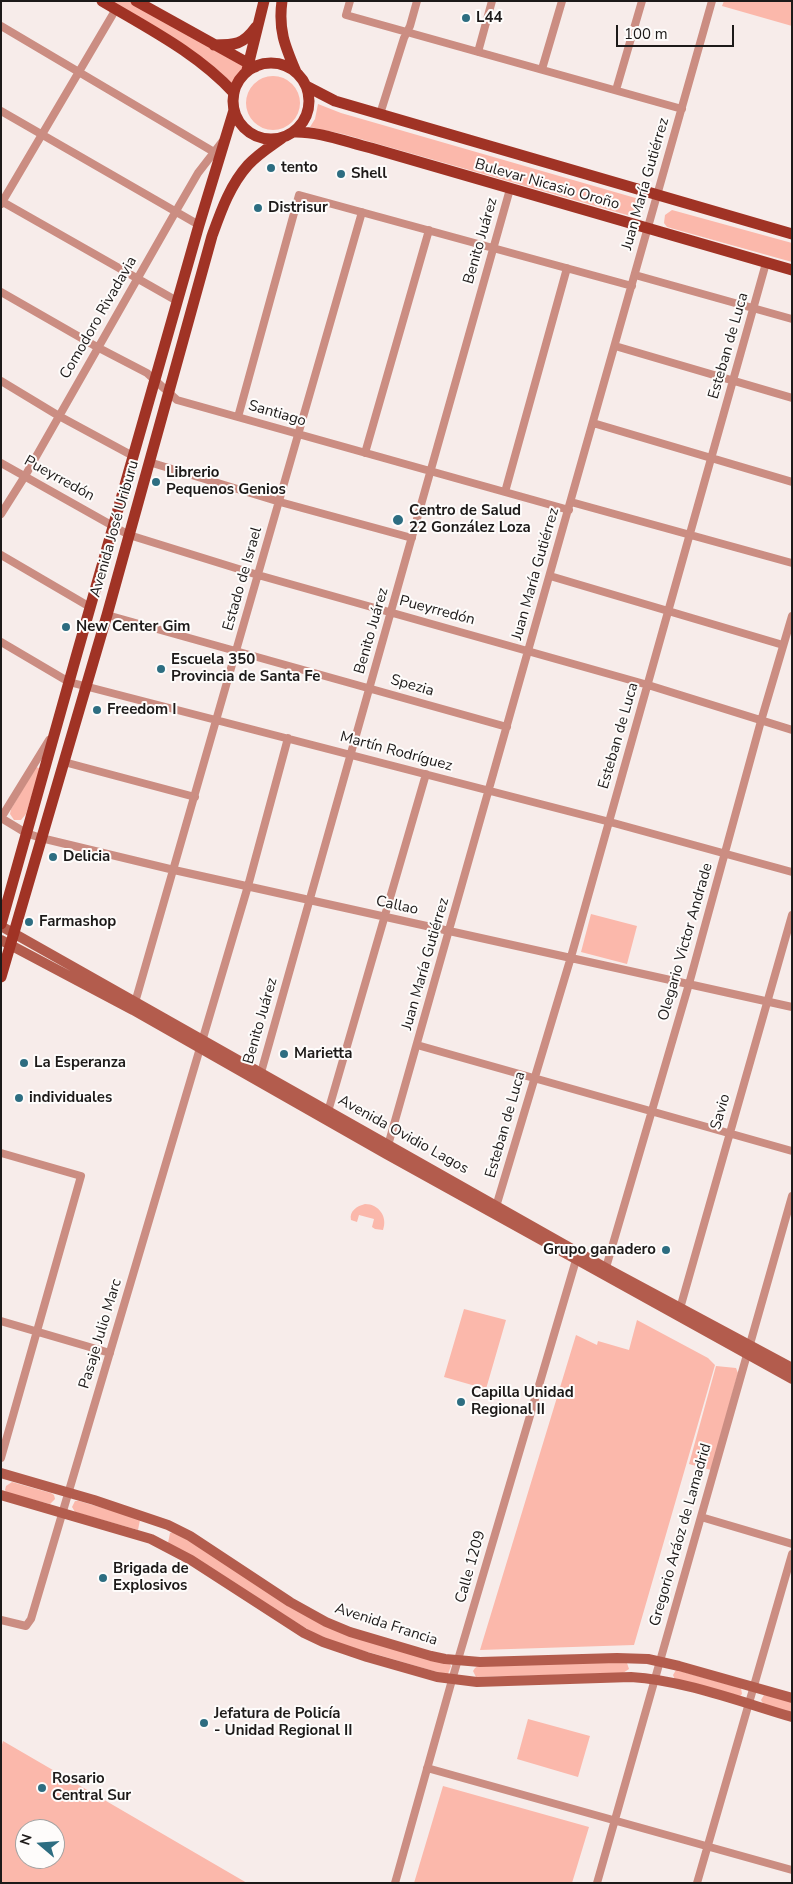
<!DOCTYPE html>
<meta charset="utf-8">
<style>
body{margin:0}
#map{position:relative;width:793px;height:1884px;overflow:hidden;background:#f7ecea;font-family:"Nunito Sans",sans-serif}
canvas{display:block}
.frame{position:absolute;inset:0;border:2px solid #1d1a19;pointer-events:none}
.north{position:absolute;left:15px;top:1819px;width:50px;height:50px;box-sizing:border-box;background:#fefcfb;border:1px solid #a4a2a1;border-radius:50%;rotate:288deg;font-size:14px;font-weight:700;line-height:20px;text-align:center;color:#1d1a19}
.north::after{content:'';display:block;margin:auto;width:18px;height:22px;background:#2d6d81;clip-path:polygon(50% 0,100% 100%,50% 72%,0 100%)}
.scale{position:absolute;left:616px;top:25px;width:118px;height:22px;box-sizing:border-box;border:2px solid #1d1a19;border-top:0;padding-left:6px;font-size:15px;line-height:18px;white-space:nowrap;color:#1d1a19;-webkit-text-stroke:4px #fefcfb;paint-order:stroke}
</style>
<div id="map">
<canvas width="793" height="1884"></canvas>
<div class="frame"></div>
<div class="north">N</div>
<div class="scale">100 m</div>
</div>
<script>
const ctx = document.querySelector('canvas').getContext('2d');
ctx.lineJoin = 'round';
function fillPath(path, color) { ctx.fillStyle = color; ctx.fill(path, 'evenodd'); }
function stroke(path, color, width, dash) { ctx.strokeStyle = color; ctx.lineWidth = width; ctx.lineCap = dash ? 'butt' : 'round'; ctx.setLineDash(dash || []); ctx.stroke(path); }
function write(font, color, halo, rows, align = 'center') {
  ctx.font = font + ' "Nunito Sans",sans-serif'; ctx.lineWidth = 4; ctx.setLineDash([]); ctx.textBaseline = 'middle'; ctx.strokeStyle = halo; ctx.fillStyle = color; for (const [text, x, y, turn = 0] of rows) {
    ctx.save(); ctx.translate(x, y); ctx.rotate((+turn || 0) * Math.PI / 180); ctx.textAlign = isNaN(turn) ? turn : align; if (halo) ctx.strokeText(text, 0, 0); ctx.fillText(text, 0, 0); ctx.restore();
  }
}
const green = new Path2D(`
 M102,1H136L248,64C246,75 238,82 234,93L217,74Z
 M724,1H792V26L722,6Z
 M246 103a27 27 0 1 1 54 0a27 27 0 1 1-54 0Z
 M318,104L341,113L639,199L643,207L640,216L634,217L343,134L310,127L315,119Z
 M672,210L792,243V262L667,227L664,223L665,215Z
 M36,767L39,768V772L26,814L21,820H14L10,814L11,809Z
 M591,914L637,926L627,964L581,952Z
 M365,1204C379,1204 388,1217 383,1230L375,1229L372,1227L374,1219L359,1215L357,1222L351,1220C349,1211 357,1206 365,1204Z
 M464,1309L506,1320L486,1389L444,1377Z
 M637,1320L708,1358L715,1365L634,1645L480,1650L576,1335L597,1345L598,1341L629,1350Z
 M716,1366L736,1368L738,1373L711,1470L689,1464Z
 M12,1482L51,1493L54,1495L55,1499L50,1504L7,1493L5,1490L6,1486Z
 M75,1501H79L137,1518L140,1520L138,1530L75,1512L72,1507Z
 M173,1532L199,1546L293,1608L449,1663L451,1666L448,1674H444L337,1643L312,1632L168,1543L170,1533Z
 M621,1661L627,1663L629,1669L623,1673L476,1677L473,1671L475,1668L478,1666Z
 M676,1670L741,1688L742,1694L740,1696L675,1680L673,1675Z
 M764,1695L792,1701V1713L764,1705L761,1700Z
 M528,1719L590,1736L578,1777L517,1759Z
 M3,1741L247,1883H1V1748ZM25,1829H55V1859H25Z
 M443,1786L589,1827L572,1883H414Z`);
const street = new Path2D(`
 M350,1L346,15L682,109
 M1,26L219,155
 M478,52L492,1
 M542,69L562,1
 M616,90L642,1
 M1,111L199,225
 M380,114L404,38L410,26L417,1
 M1,201L177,301
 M1,204L116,9
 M635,275L792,319
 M1,292L97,347L147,373L177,400L569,510
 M615,346L792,398
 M1,381L59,416L133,456
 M238,417L299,195L632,286
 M593,423L792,482
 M365,453L429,230
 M149,462L280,502L412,538
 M1,463L129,535L258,575L648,685L792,730
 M505,492L567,268
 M571,502L792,563
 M1,514L25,476L176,211L198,173L222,142
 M1,555L90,607
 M550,576L783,645
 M107,615L507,727
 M1,642L69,682L610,822L792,872
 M64,762L195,797
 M1,818L26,833L41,838L174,870L792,1007
 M1,818L49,740
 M134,1006L362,212
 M417,1045L792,1151
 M260,1076L510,189
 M327,1115L426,774
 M387,1149L712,1
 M1,1153L81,1176L1,1458
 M495,1210L571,957L766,263
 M605,1271L689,984L761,721L792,616
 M679,1312L792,915
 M1,1321L110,1353
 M701,1517L792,1544
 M1,1620L26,1626L31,1619L248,886L288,738
 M427,1768L792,1870
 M395,1883L452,1680L576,1260
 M597,1883L792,1196
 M697,1883L792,1554`);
const secondary = new Path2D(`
 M1,926L606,1268L792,1368
 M1,940L133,1010L386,1154L792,1379
 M1,1473L94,1500L168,1525L190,1536L290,1602L326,1622L350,1632L431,1656L445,1659L480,1662L617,1658L648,1659L679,1666L792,1698
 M1,1495L151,1539L191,1560L304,1633L323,1642L367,1657L437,1677L477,1682L631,1677C683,1680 741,1702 792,1717`);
const primary = new Path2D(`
 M102,1C149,29 197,53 234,93
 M136,1L255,67
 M282,1C278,30 285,46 296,72
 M214,45C235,45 243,45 256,27
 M233 101a38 38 0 1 1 76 0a38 38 0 1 1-76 0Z
 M247,70L264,1
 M306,86L335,101L792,234
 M293,132C319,131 346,142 371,148L792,270
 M1,924L76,657L199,225L234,110
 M1,977L107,615L212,236C221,211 230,185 248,165C258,154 271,146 282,138`);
const markers = [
 [466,18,5,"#2d6d81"],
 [271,168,5,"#2d6d81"],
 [341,174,5,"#2d6d81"],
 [258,208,5,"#2d6d81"],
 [156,482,5,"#2d6d81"],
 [398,520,6,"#2d6d81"],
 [66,627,5,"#2d6d81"],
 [161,669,5,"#2d6d81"],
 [97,710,5,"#2d6d81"],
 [53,857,5,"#2d6d81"],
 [29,922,5,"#2d6d81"],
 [284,1054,5,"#2d6d81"],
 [24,1063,5,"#2d6d81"],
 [19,1098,5,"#2d6d81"],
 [666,1250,5,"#2d6d81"],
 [461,1402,5,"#2d6d81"],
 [103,1578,5,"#2d6d81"],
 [204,1723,5,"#2d6d81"],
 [42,1788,5,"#2d6d81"]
];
const poiNames = [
 ["L44",476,18],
 ["tento",281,168],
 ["Shell",351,174],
 ["Distrisur",268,208],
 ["Librerio",166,473],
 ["Pequenos Genios",166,490],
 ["Centro de Salud",409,511],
 ["22 González Loza",409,528],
 ["New Center Gim",76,627],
 ["Escuela 350",171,660],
 ["Provincia de Santa Fe",171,677],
 ["Freedom I",107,710],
 ["Delicia",63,857],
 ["Farmashop",39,922],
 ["Marietta",294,1054],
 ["La Esperanza",34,1063],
 ["individuales",29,1098],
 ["Grupo ganadero",656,1250,"right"],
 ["Capilla Unidad",471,1393],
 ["Regional II",471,1410],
 ["Brigada de",113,1569],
 ["Explosivos",113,1586],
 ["Jefatura de Policía",214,1714],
 ["- Unidad Regional II",214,1731],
 ["Rosario",52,1779],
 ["Central Sur",52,1796]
];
const streetNames = [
 ["Juan María Gutiérrez",646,184,-74],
 ["Bulevar Nicasio Oroño",547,185,16],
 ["Benito Juárez",481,241,-74],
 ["Comodoro Rivadavia",99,318,-60],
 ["Esteban de Luca",729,346,-74],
 ["Santiago",277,414,16],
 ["Pueyrredón",59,479,29],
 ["Avenida José Uriburu",115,529,-74],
 ["Juan María Gutiérrez",536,574,-74],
 ["Estado de Israel",243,579,-74],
 ["Pueyrredón",437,611,15],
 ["Benito Juárez",372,631,-74],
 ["Spezia",412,686,16],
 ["Esteban de Luca",619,736,-74],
 ["Martín Rodríguez",396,752,15],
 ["Callao",397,906,12],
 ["Olegario Victor Andrade",686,942,-74],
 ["Juan María Gutiérrez",426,964,-74],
 ["Benito Juárez",261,1021,-74],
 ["Savio",721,1112,-74],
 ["Esteban de Luca",506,1125,-74],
 ["Avenida Ovidio Lagos",403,1135,29],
 ["Pasaje Julio Marc",101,1334,-73],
 ["Gregorio Aráoz de Lamadrid",681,1535,-74],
 ["Calle 1209",471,1567,-74],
 ["Avenida Francia",386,1625,18]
];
fillPath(green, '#fbb8ab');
stroke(street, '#cb8d82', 8);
stroke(secondary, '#b35c4d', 10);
stroke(primary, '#a03325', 11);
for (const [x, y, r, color] of markers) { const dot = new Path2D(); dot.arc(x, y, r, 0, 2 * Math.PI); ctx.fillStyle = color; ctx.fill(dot); stroke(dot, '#fefcfb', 2); }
write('bold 15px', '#1d1a19', '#fefcfb', poiNames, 'left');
write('15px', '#1d1a19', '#fefcfb', streetNames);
</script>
